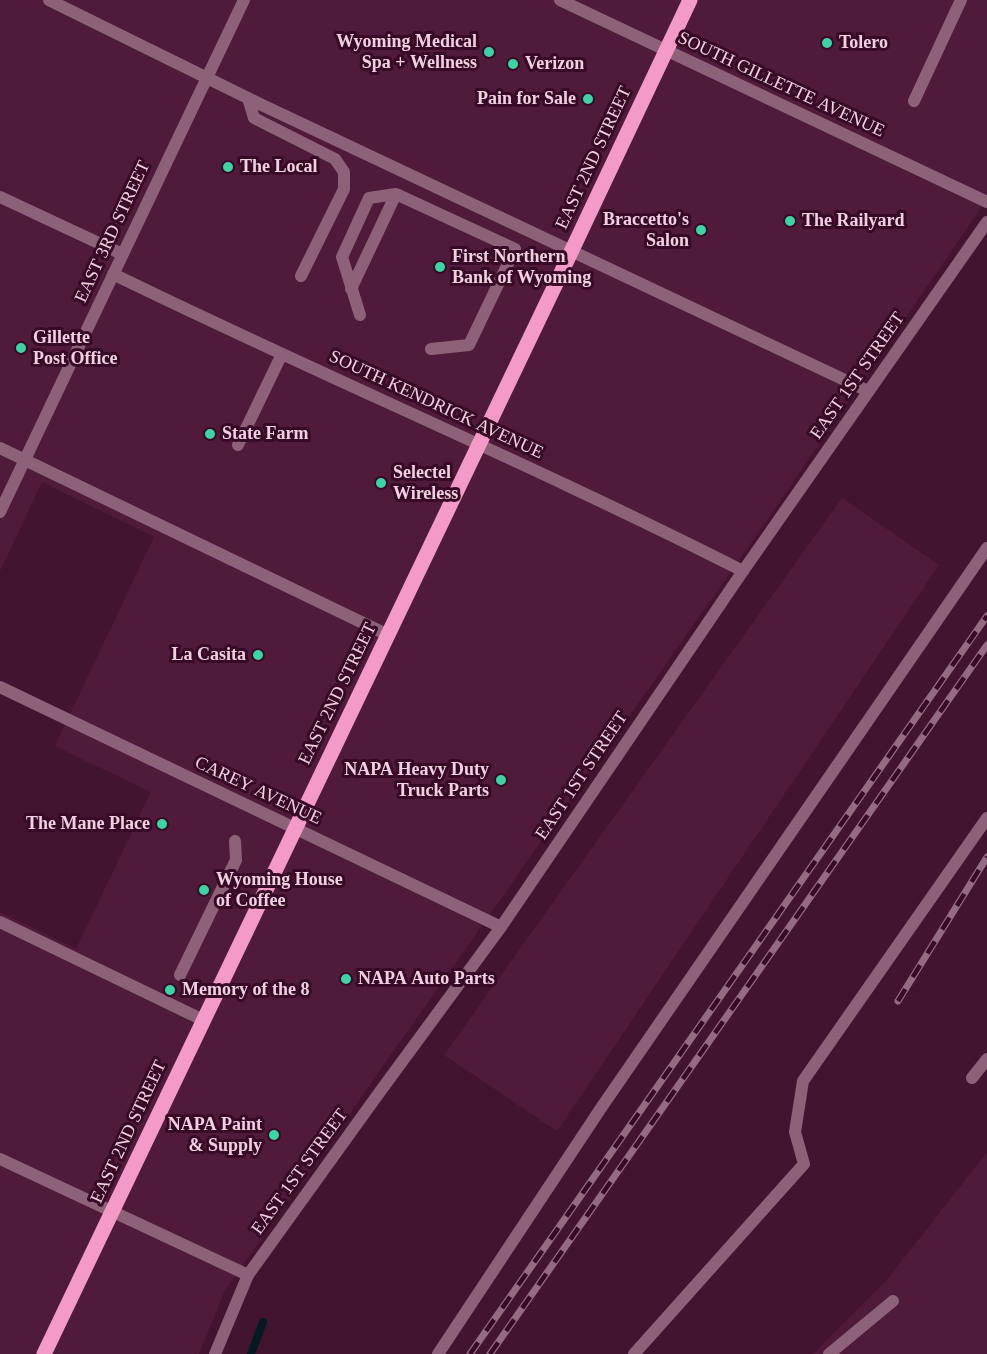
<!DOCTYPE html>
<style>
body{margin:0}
canvas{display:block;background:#431430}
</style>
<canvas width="987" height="1354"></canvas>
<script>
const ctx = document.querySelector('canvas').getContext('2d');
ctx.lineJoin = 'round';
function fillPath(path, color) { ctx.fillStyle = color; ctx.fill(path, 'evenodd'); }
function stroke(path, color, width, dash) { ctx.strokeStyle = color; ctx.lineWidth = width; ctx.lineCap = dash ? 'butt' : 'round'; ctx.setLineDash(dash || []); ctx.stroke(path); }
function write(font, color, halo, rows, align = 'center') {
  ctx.font = font + ' "Times New Roman",serif'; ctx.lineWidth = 6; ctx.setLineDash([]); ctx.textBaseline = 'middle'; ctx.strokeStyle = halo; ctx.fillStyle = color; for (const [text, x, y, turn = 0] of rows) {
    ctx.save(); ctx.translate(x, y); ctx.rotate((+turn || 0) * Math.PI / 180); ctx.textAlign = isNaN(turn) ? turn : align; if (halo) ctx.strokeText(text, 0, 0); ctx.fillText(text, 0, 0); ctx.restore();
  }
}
const built = new Path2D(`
 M0,0H987V199L756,536L224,1292L199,1354H0V912L76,949L151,792L55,746L154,537L42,482L0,571Z
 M842,498L939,565L557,1131L444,1055Z
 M987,1152V1354H813L887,1280Z`);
const stream = new Path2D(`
 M251,1354L263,1322`);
const service = new Path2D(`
 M49,0L262,105L868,391
 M248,98L254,118L335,159L344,172V189L301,276
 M914,101L961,0
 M351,289L396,194
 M360,315L342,257L369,198L396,194L515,249L469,345L431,349
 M238,445L282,354
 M0,448L388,635
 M0,922L203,1020
 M180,975L236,860L235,841
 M972,1078L987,1059
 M438,1354L601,1108L987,548
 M634,1354L804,1164L795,1132L803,1081L987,818
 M829,1354L893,1301`);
const minor = new Path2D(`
 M560,0L987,202
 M0,197L122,254
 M113,274C322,376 536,466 743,571
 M0,512L244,0
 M0,687L501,927
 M0,1159L248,1275`);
const tertiary = new Path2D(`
 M215,1354L248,1275L379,1093L501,927L743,571L987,222`);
const primary = new Path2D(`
 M44,1354L572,250L690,0`);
const rail = new Path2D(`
 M898,1001L987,857
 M470,1354L987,616
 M490,1354L987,645`);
const markers = [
 [827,43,6,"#3bd4a4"],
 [489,52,6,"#3bd4a4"],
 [513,64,6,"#3bd4a4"],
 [588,99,6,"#3bd4a4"],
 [228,167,6,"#3bd4a4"],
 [790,221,6,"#3bd4a4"],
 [701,230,6,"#3bd4a4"],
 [440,267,6,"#3bd4a4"],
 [21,348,6,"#3bd4a4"],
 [210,434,6,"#3bd4a4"],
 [381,483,6,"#3bd4a4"],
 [258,655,6,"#3bd4a4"],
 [501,780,6,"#3bd4a4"],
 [162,824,6,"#3bd4a4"],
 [204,890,6,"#3bd4a4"],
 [346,979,6,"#3bd4a4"],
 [170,990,6,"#3bd4a4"],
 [274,1135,6,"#3bd4a4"]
];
const poiNames = [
 ["Wyoming Medical",477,42,"right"],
 ["Spa + Wellness",477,63,"right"],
 ["Tolero",839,43],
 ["Verizon",525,64],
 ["Pain for Sale",576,99,"right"],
 ["The Local",240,167],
 ["Braccetto's",689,220,"right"],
 ["Salon",689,241,"right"],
 ["The Railyard",802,221],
 ["First Northern",452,257],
 ["Bank of Wyoming",452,278],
 ["Gillette",33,338],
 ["Post Office",33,359],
 ["State Farm",222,434],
 ["Selectel",393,473],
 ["Wireless",393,494],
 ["La Casita",246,655,"right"],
 ["NAPA Heavy Duty",489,770,"right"],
 ["Truck Parts",489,791,"right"],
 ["The Mane Place",150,824,"right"],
 ["Wyoming House",216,880],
 ["of Coffee",216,901],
 ["NAPA Auto Parts",358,979],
 ["Memory of the 8",182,990],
 ["NAPA Paint",262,1125,"right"],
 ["& Supply",262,1146,"right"]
];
const streetNames = [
 ["SOUTH GILLETTE AVENUE",781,85,25],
 ["EAST 2ND STREET",594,158,-65],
 ["EAST 3RD STREET",113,232,-65],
 ["EAST 1ST STREET",858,376,-55],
 ["SOUTH KENDRICK AVENUE",436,405,25],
 ["EAST 2ND STREET",338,694,-64],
 ["EAST 1ST STREET",582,776,-56],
 ["CAREY AVENUE",258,791,25],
 ["EAST 2ND STREET",129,1132,-65],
 ["EAST 1ST STREET",300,1172,-54]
];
fillPath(built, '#501a3a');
stroke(stream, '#041a22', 8);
stroke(service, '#8d6278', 12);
stroke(minor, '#8d6278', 12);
stroke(tertiary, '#8d6278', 12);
stroke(primary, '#f39ac9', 15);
stroke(rail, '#946c82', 7);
stroke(rail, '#380926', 4.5, [14]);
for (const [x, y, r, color] of markers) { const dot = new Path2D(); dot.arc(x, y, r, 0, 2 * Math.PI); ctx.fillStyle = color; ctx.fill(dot); stroke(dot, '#380926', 2); }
write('bold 18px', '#f1d1e0', '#380926', poiNames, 'left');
write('18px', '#f1d1e0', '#380926', streetNames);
</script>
